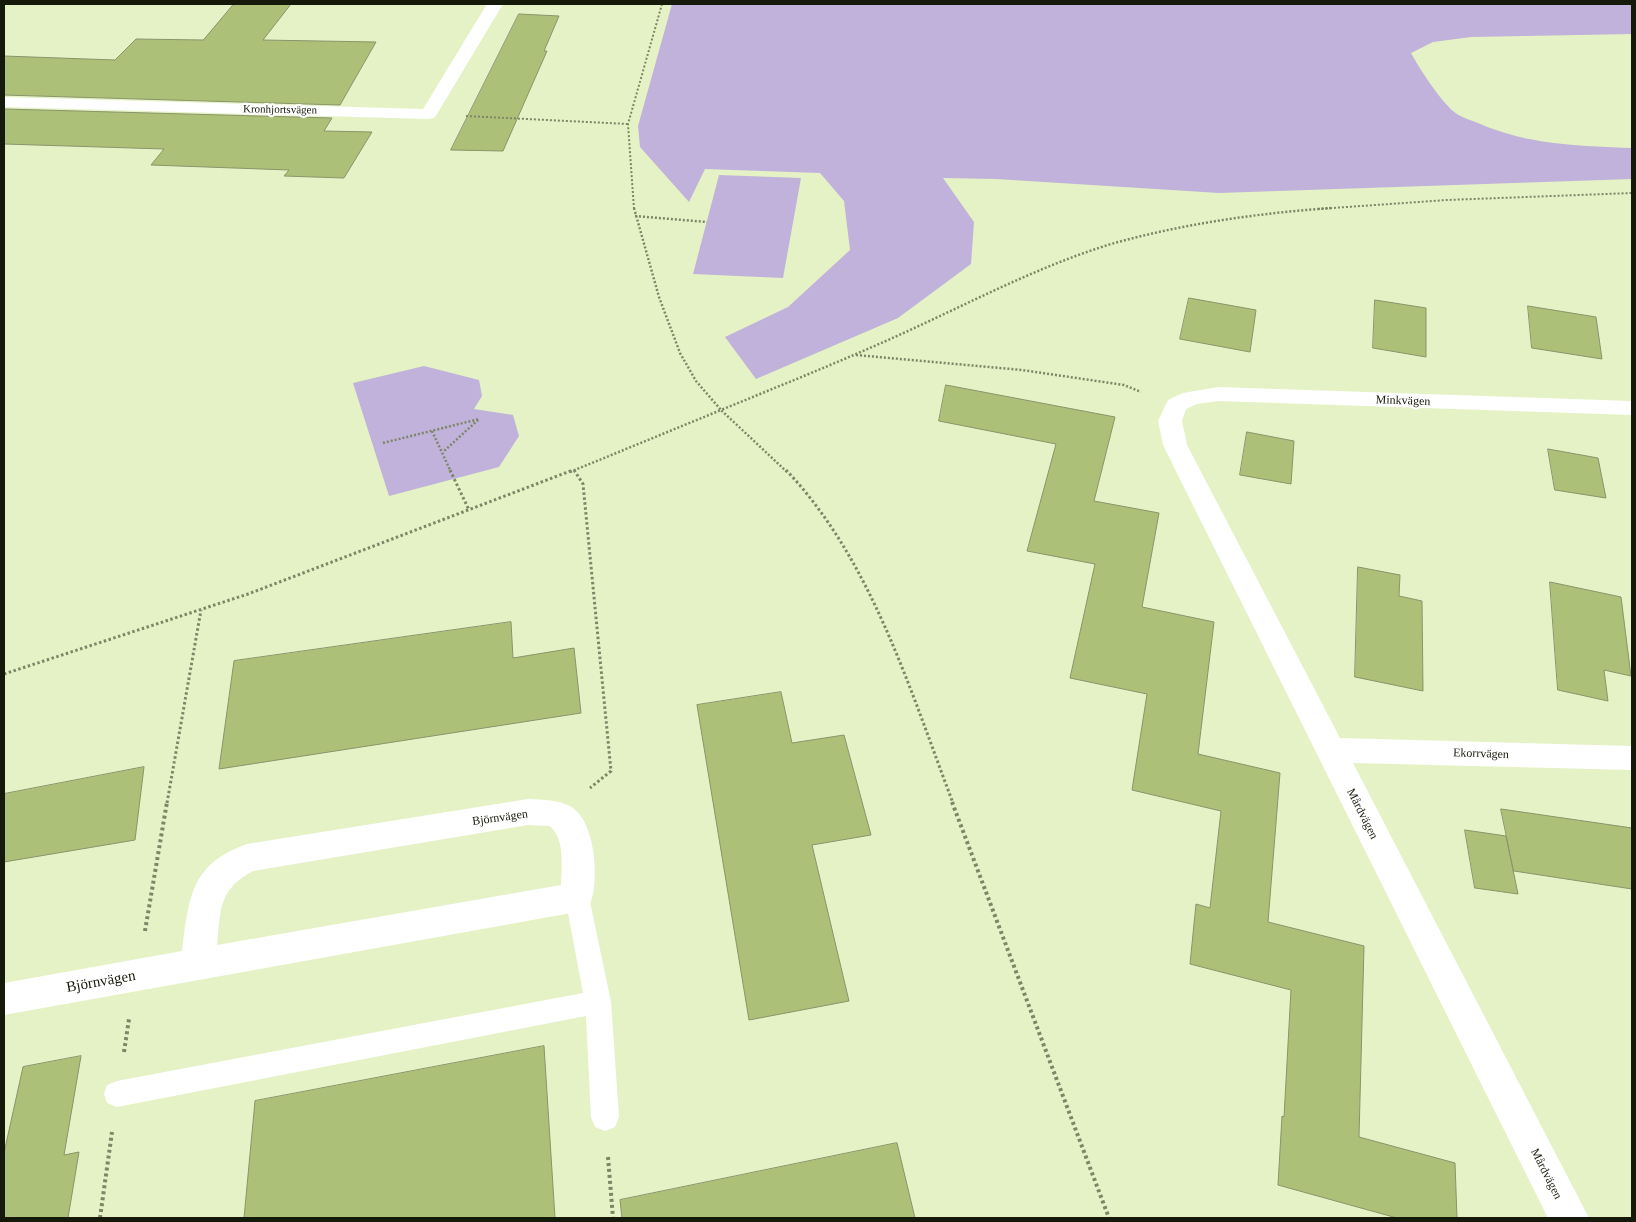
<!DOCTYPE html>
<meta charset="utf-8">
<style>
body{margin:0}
#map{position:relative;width:1636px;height:1222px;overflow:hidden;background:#e5f2c5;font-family:"Times New Roman",serif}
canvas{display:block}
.frame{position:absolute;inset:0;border:5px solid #151909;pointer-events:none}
</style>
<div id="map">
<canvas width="1636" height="1222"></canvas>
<div class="frame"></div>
</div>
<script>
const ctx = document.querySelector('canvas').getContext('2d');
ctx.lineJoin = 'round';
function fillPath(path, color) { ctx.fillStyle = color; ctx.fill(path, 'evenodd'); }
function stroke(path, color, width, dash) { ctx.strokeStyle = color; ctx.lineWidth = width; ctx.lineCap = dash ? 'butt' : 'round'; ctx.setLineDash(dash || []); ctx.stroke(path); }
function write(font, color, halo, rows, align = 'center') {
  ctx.font = font + ' "Times New Roman",serif'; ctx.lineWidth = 4.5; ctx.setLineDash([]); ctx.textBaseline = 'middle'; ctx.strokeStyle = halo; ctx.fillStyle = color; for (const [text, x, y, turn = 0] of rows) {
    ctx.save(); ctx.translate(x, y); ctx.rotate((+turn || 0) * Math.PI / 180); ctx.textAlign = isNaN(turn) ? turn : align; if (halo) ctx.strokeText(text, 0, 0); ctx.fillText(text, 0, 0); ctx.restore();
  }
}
const green = new Path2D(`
 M672,4H1632V34L1471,37L1433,42L1411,53C1419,68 1443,105 1457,114C1463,118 1471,120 1478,123C1528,145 1579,146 1632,148V179L1219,193L996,179L943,178L974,222L971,264L898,318L756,379L725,337L788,307L850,250L844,201L820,173L705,169L689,202L640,147L638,126Z
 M719,175L801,178L783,278L693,274Z
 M424,366L479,380L482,396L474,409L513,415L519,436L499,467L389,496L353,383Z`);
const building = new Path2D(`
 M234,4H291L263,40L376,42L340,105L4,95V56L115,60L136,39L203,40Z
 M519,14L559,16L544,51H547L503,151L451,150Z
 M4,109L332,118L324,131L372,132L344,178L284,176L289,170L151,165L164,149L4,144Z
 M1189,298L1256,310L1250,352L1180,339Z
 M1375,300L1426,308V357L1373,348Z
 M1528,306L1596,317L1602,359L1532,348Z
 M946,385L1115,417L1094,501L1159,513L1142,607L1214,622L1198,754L1280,773L1268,922L1364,946L1359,1137L1455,1163L1457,1218H1397L1278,1185L1282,1116L1284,1117L1291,990L1190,964L1196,904L1210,908L1221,811L1132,790L1147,694L1070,678L1095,564L1027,551L1056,444L939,421Z
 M1247,432L1294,441L1291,484L1240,475Z
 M1548,449L1598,458L1606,498L1555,490Z
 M1358,567L1400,575L1399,596L1422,601L1423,691L1355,677Z
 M1550,582L1621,597L1631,676L1604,670L1608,701L1558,690Z
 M511,622L513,658L574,648L581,713L219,769L234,661Z
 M781,692L792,743L844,735L871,835L812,845L849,1001L749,1020L697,705Z
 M144,767L135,840L4,862V794Z
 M1501,809L1632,828V889L1514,871Z
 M1465,830L1506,836L1518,894L1475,888Z
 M544,1046L555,1218H244L255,1101Z
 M81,1056L64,1155L79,1152L68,1218H4V1153L23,1067Z
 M897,1143L915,1218H622L620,1200Z`);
const pathFar3 = new Path2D(`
 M466,116L628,124
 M634,209L628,124L662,4
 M1318,209L1447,200L1632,193`);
const pathFar2 = new Path2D(`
 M635,216L707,222
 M856,355L1022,370L1124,385L1141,392
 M432,431L451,472
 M383,443L479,419L443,452
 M570,472L721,410L696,381L680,353L659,297L634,208
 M787,472L721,410C789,382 857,355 923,324C985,295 1046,264 1111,244C1182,224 1258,213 1332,208`);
const pathFar1 = new Path2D(`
 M450,470L469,510
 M574,470L583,484L611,771L590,788
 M786,470C871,559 910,690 953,803
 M4,674L248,594L573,470
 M167,803L201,610`);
const path = new Path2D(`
 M952,802L1109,1218
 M145,931L167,802
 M124,1052L129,1019
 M608,1157L613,1218
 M100,1218L112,1132`);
const lane = new Path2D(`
 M577,886L586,890L589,897L611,1002L619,1117L615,1127L605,1131L595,1127L591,1117L586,1016L117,1107L107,1103L104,1094L107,1085L117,1081L583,993L565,897L568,890Z`);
const street = new Path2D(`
 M487,4H503L437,114L434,118L428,119L4,107V97L423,109Z
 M1218,387L1632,401V415L1218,401L1197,404L1186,409L1182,421L1187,445L1340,738L1632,746V770L1353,763L1589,1218H1548L1163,445L1158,421L1168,400L1183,393Z
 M528,799C544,800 559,799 573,808C596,824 600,884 589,907L577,912L4,1015V983L182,951C189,898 190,864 247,844ZM528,825L549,826C565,836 562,868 561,885L217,945C221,909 218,890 253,871Z`);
const farStreetnames = [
 ["Kronhjortsvägen",280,110,1]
];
const streetNames = [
 ["Minkvägen",1403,401,2],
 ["Ekorrvägen",1481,754,2],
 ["Mårdvägen",1362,814,63],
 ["Björnvägen",500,818,-8],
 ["Mårdvägen",1546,1174,63]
];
const nearStreetnames = [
 ["Björnvägen",101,982,-10]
];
fillPath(green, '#c0b2db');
fillPath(building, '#adc078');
stroke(building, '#88946a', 1);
stroke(pathFar3, '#7d8667', 2, [2, 2]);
stroke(pathFar2, '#7d8667', 2.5, [2, 2]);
stroke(pathFar1, '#7d8667', 3, [2.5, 2.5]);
stroke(path, '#7d8667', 4, [3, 3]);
fillPath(lane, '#fff');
fillPath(street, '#fff');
write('11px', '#151909', '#fff', farStreetnames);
write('12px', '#151909', '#fff', streetNames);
write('15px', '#151909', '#fff', nearStreetnames);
</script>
